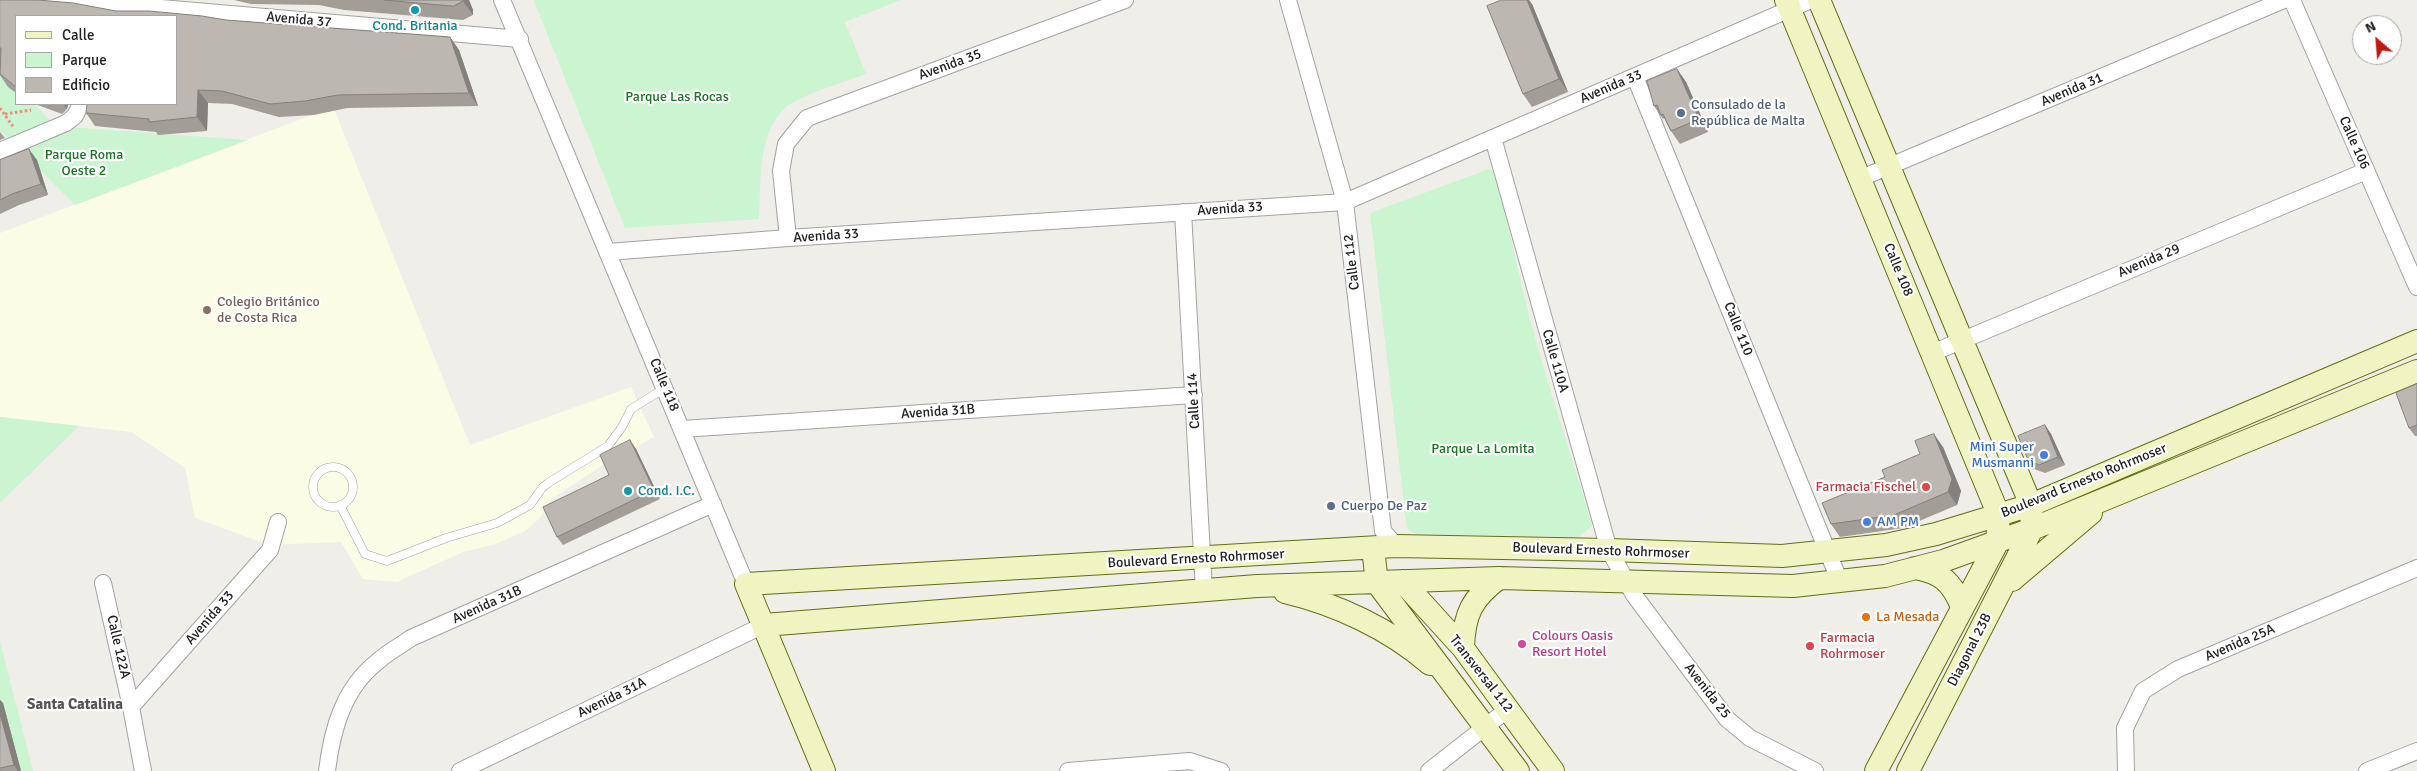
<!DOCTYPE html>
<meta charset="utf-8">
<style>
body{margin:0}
#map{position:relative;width:2417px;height:771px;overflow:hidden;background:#f0eee8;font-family:Signika,sans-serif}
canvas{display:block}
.legend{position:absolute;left:15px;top:15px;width:162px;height:90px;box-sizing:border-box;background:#fff;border:1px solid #a6a6a6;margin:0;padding:6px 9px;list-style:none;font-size:15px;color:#212121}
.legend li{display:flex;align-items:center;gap:10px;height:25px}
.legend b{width:25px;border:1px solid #a6a6a6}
.north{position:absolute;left:2352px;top:15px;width:50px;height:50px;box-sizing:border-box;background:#fff;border:1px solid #a6a6a6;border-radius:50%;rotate:333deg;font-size:14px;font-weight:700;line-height:20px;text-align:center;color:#212121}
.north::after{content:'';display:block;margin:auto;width:18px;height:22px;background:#bd1a14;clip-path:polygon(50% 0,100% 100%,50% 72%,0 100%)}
</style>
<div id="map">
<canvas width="2417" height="771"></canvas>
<ul class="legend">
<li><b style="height:6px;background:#f0f4c2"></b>Calle</li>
<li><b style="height:14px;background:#caf5d0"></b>Parque</li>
<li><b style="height:14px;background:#bdb7b1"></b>Edificio</li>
</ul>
<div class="north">N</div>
</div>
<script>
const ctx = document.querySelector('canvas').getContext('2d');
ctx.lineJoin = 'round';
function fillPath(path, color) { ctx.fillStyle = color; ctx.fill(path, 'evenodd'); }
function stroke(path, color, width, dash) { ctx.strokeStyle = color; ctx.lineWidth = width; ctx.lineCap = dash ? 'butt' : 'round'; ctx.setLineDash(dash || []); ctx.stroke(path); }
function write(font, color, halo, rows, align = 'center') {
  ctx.font = font + ' Signika,sans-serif'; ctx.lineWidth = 4.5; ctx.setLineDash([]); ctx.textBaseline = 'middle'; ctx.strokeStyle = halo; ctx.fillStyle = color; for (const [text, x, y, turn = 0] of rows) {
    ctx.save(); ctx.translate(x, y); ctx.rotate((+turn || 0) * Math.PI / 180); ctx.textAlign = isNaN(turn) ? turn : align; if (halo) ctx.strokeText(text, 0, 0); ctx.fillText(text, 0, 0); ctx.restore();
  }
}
const education = new Path2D(`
 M333,107L470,445L631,387L654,437L606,463L550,500L540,518L525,531L496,544L463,552L397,582L363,579L341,542L269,545L195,518L185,468L131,432L0,417V233Z`);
const park = new Path2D(`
 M537,0H901L845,22L866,74C848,81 796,96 784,109C757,136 761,183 759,219L625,228L534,1Z
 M0,66L16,84V104H35L53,124L69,127L248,140L75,205L0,130Z
 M1489,169L1496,173C1508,222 1518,273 1531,322C1549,391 1573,458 1592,526L1579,537L1417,534L1407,529L1370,213Z
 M0,417L79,426L0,503Z
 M0,641L33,771H0Z`);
const path = new Path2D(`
 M0,108L14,128
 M5,114L31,110`);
const lane = new Path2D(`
 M313 487a20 20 0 1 1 40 0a20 20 0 1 1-40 0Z
 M340,505L365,554L387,561L446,538L497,523L530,505L542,488L548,483L608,446L622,427L631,409L665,388`);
const street = new Path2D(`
 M38,0L92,2L520,39
 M502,0L746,584
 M1288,0L1345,202L1383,531L1396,546
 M2292,0L2417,287
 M1635,77L1840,582
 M1493,138L1609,550L1634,595L1727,719L1750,738L1815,771
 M0,151L66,123L75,116L81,104
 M1859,179L2284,0
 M1183,212L1204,591
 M788,238L781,171L786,144L807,118L1125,0
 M608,252L788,238L1345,202L1811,0
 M1932,353L2366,171
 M682,429L1194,395
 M103,583L131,707L143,771
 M131,707L270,550L278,522
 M327,771C332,730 343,689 377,662C387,653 400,646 411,638L713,504
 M460,771L764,625
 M1068,771L1190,761L1221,771
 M1429,771L1508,709
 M2126,771L2125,728L2143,691L2178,669L2417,568
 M2367,771L2417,751`);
const secondary = new Path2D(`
 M1786,0L1999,516L1997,543L1876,771
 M1819,0L2031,505L2032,529L1908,771
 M1373,548L1377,583L1518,771
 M1915,568C1942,573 1952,582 1962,607
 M2012,580L2091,513
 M1402,581L1463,648L1553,771
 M1285,592C1336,604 1390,629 1430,664
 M764,625L1257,586L1499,578L1793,586L1885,576L1943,561L2032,529L2417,371
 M1463,648C1464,614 1472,598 1499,578
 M824,771L746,584L1396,546L1609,550L1782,556L1886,545L1936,534L2031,505L2417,341`);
const wall = new Path2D(`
 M0,0L116,11L226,20L450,37L459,50L478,106L347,108L314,115L279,117L232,104L208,103L207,131L158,135L156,132L95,126L86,113L176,104L16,16V93L8,87L0,75Z
 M234,0H469L473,10V15L463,20L344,10L319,5L251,4Z
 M1532,4L1568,92L1532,107L1523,94Z
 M1677,69L1686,82L1708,132L1680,144L1671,131L1667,124L1664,118L1663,119L1654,106Z
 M35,104H68L67,109L62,114Z
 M0,132L5,138L0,140Z
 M0,160H37L48,195L19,205L0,214Z
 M2417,384V436H2415L2409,428Z
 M2045,425L2051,434L2065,465L2045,473L2034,469L2028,460Z
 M630,440L636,449L660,499L563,545L557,537L609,475Z
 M1943,447L1961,491L1957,505L1903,528L1840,537L1831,524L1885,477Z
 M0,700L3,703L21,771H0Z`);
const shadedWall = new Path2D(`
 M464,0H469L473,10V15L463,1Z
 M1527,0H1529L1532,4L1568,92L1559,79Z
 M450,37L459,50L478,106L469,93Z
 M1677,69L1686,82L1708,132L1699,119Z
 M198,90L208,103L207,131L197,117Z
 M63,104H68L67,109Z
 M29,149L37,160L48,195L41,184Z
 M2045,425L2051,434L2065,465L2058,457Z
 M1934,434L1943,447L1961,491L1957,505L1948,492Z
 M630,440L636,449L660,499L654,490Z
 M0,700L3,703L21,771H18L14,765L0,714Z`);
const building = new Path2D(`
 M0,0H38L73,3L116,11H149L202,16L226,20L450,37L469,93L338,95L305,101L270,104L222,91L198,90L197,117L149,122V119L86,113L87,104H176V16H16V87L0,74L1,48H0Z
 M384,0H464L463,1L454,6Z
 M1502,0H1527L1559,79L1523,94L1487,6Z
 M1677,69L1699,119L1671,131L1663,114L1661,115L1657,105L1654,106L1647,81Z
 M29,149L41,184L12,194L0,200V160Z
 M2417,384V425L2409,428L2396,393Z
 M2045,425L2058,457L2039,465L2028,460L2018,436Z
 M1934,434L1952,479L1948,492L1894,515L1831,524L1822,503L1885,477L1882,470L1920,454L1915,441Z
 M630,440L654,490L557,537L543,507L609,475L600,455Z
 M0,714L14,765L0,768Z`);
const markers = [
 [415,10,5,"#0f9aa8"],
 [1681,113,5,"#5c6f8a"],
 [207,310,5,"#8d6e63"],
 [2044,455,5,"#3f7fe0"],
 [1926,487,5,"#e0444e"],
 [628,491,5,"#0f9aa8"],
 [1331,506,5,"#5c6f8a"],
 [1867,522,5,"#3f7fe0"],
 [1866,617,5,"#e8710a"],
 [1522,644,5,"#d1479c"],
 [1810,646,5,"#e0444e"]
];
const streetNames = [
 ["Avenida 37",299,20,5],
 ["Avenida 35",950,65,-20],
 ["Avenida 33",1611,87,-23],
 ["Avenida 31",2072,90,-23],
 ["Calle 106",2354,143,66],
 ["Avenida 33",1230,209,-4],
 ["Avenida 33",826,236,-4],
 ["Avenida 29",2149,261,-23],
 ["Calle 112",1352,262,-97],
 ["Calle 108",1898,270,67],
 ["Calle 110",1738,329,68],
 ["Calle 110A",1555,361,74],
 ["Calle 118",664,385,67],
 ["Calle 114",1194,401,-93],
 ["Avenida 31B",938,412,-4],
 ["Boulevard Ernesto Rohrmoser",2084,481,-22],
 ["Boulevard Ernesto Rohrmoser",1601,551,2],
 ["Boulevard Ernesto Rohrmoser",1196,559,-3],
 ["Avenida 31B",487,605,-24],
 ["Avenida 33",210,618,-49],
 ["Avenida 25A",2240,643,-23],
 ["Calle 122A",118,647,77],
 ["Diagonal 23B",1970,650,-63],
 ["Transversal 112",1481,674,52],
 ["Avenida 25",1707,691,52],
 ["Avenida 31A",612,698,-26]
];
const cultureNames = [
 ["Cond. Britania",415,26],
 ["Cond. I.C.",638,491,"left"]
];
const parkNames = [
 ["Parque Las Rocas",677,97],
 ["Parque Roma",84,155],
 ["Oeste 2",84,171],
 ["Parque La Lomita",1483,449]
];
const serviceNames = [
 ["Consulado de la",1691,105],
 ["República de Malta",1691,121],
 ["Cuerpo De Paz",1341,506]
];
const educationNames = [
 ["Colegio Británico",217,302],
 ["de Costa Rica",217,318]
];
const shopNames = [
 ["Mini Super",2034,447],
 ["Musmanni",2034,463],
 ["AM PM",1877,522,"left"]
];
const healthNames = [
 ["Farmacia Fischel",1916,487],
 ["Farmacia",1820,638,"left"],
 ["Rohrmoser",1820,654,"left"]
];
const foodNames = [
 ["La Mesada",1876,617]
];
const hotelNames = [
 ["Colours Oasis",1532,636],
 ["Resort Hotel",1532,652]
];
const neighbourhoodNames = [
 ["Santa Catalina",75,705]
];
fillPath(education, '#fbfce5');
fillPath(park, '#caf5d0');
stroke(lane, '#a2a2a2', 9);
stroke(street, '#a2a2a2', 18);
stroke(secondary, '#616f10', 24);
stroke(path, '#ed8c7d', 3, [2.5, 2.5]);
stroke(lane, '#fff', 8);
stroke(street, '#fff', 16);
stroke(secondary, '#f0f4c2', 22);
fillPath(wall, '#a39d98');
fillPath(shadedWall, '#84807c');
fillPath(building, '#bdb7b1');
stroke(building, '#84807c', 1);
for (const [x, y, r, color] of markers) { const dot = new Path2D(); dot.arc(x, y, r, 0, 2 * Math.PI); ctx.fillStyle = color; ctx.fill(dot); stroke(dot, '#fff', 2); }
write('14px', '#212121', '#fff', streetNames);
write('14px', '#0d838f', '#fff', cultureNames);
write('14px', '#177623', '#fff', parkNames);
write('14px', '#4e5e75', '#fff', serviceNames, 'left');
write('14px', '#785e54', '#fff', educationNames, 'left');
write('14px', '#366cbe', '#fff', shopNames, 'right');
write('14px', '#be3a42', '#fff', healthNames, 'right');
write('14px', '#c56008', '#fff', foodNames, 'left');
write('14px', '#b23c85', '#fff', hotelNames, 'left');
write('bold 15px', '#545454', '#fff', neighbourhoodNames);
</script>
